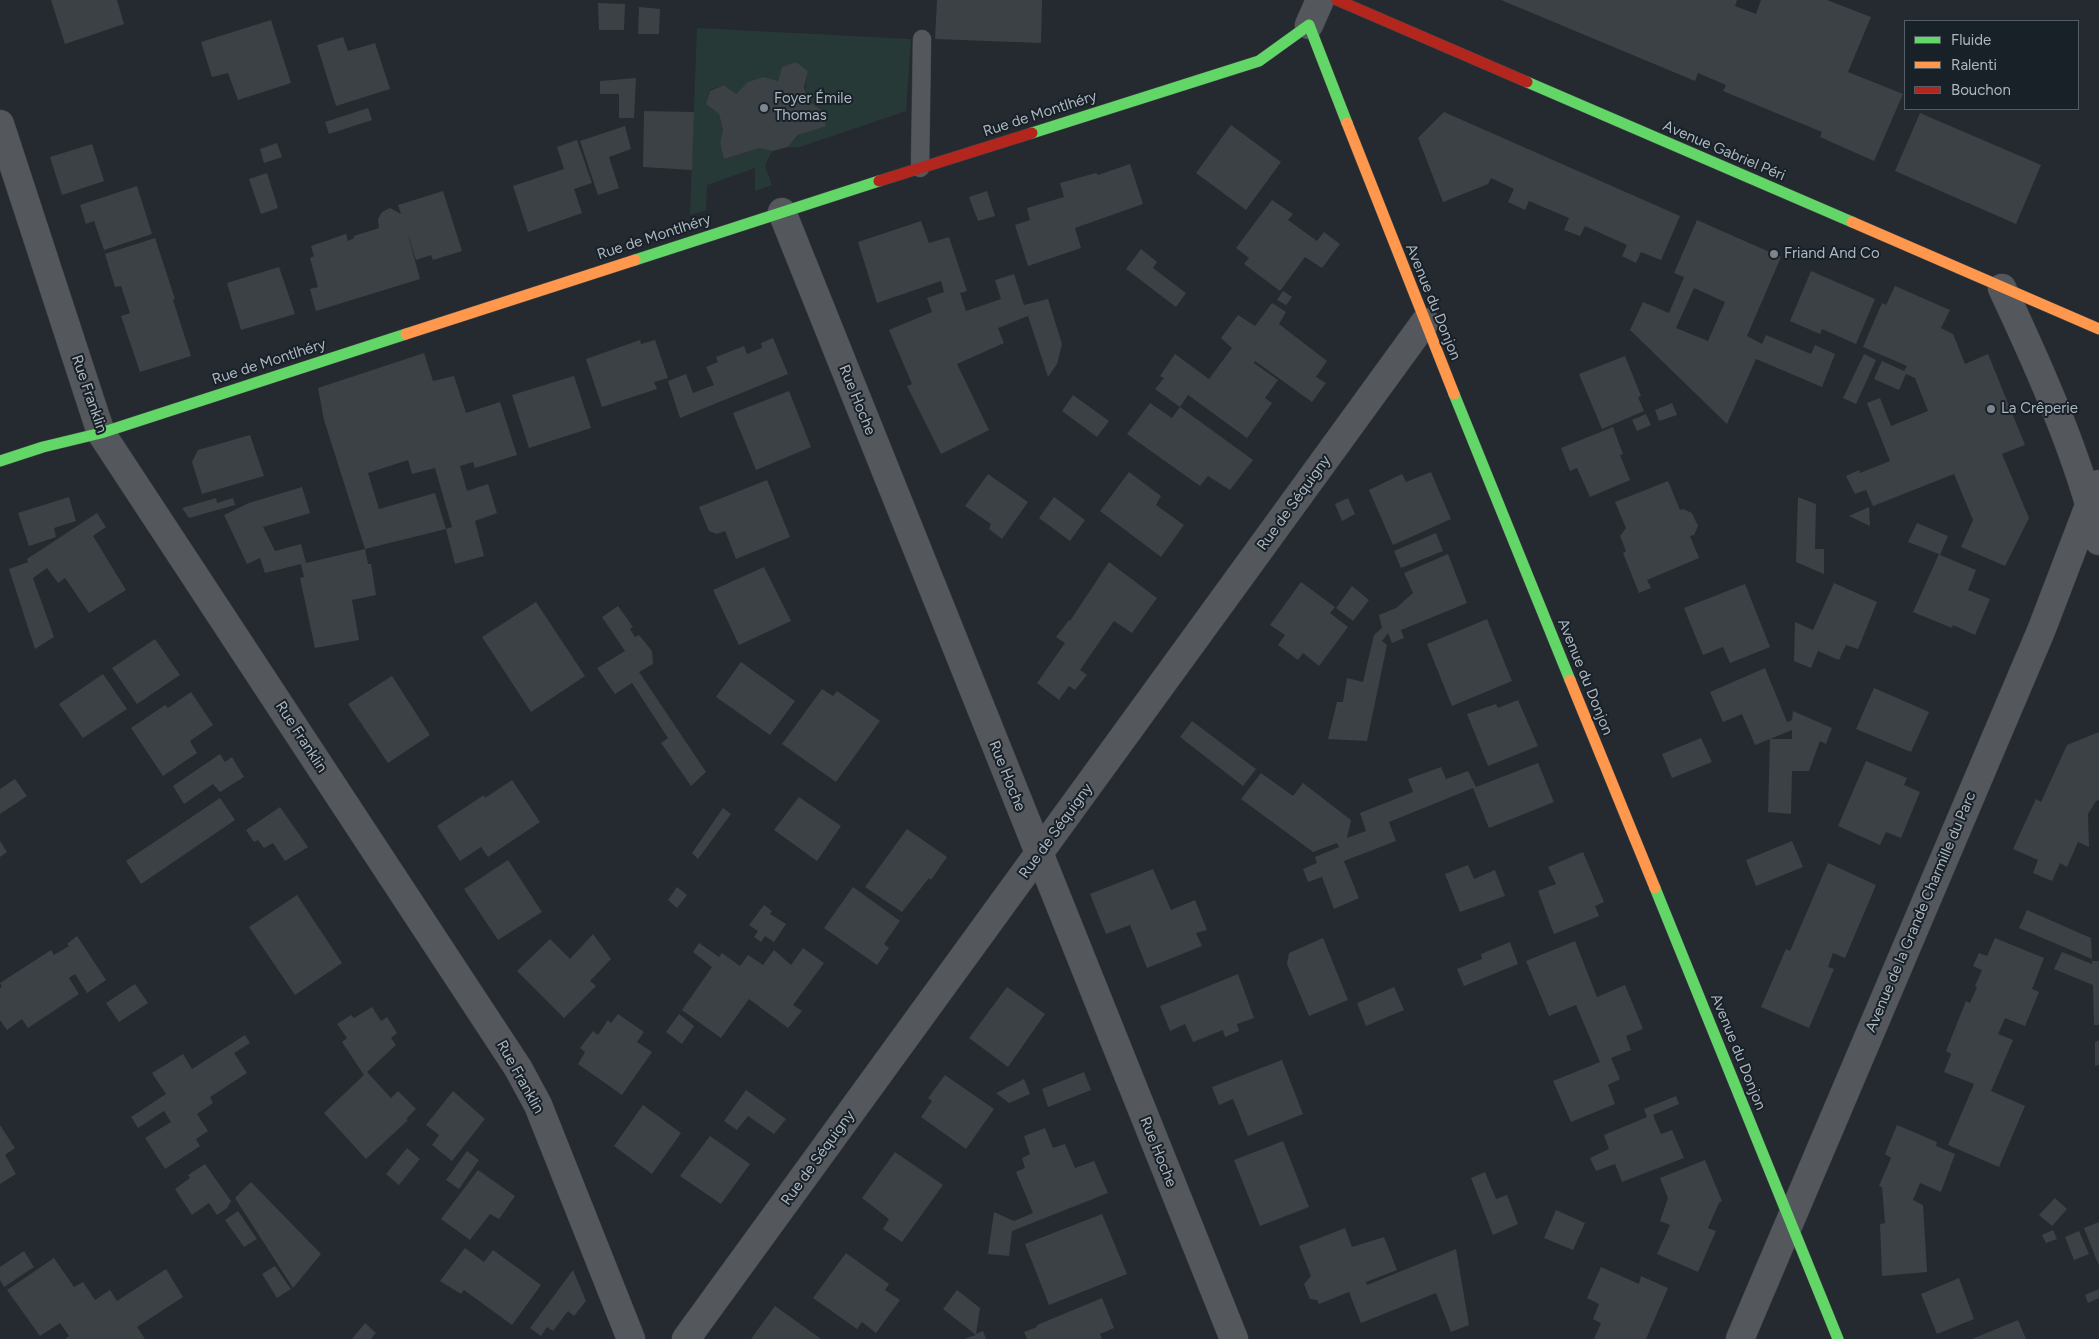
<!DOCTYPE html>
<meta charset="utf-8">
<style>
body{margin:0}
#map{position:relative;width:2099px;height:1339px;overflow:hidden;background:#242a2f;font-family:Figtree,sans-serif}
canvas{display:block}
.legend{position:absolute;left:1904px;top:20px;width:175px;height:90px;box-sizing:border-box;background:#192128;border:1px solid #545d65;margin:0;padding:6px 9px;list-style:none;font-size:15px;color:#adb7c1}
.legend li{display:flex;align-items:center;gap:10px;height:25px}
.legend b{width:25px;border:1px solid #545d65}
</style>
<div id="map">
<canvas width="2099" height="1339"></canvas>
<ul class="legend">
<li><b style="height:6px;background:#63d668"></b>Fluide</li>
<li><b style="height:6px;background:#ff974d"></b>Ralenti</li>
<li><b style="height:6px;background:#b3261e"></b>Bouchon</li>
</ul>
</div>
<script>
const ctx = document.querySelector('canvas').getContext('2d');
ctx.lineJoin = 'round';
function fillPath(path, color) { ctx.fillStyle = color; ctx.fill(path, 'evenodd'); }
function stroke(path, color, width, dash) { ctx.strokeStyle = color; ctx.lineWidth = width; ctx.lineCap = dash ? 'butt' : 'round'; ctx.setLineDash(dash || []); ctx.stroke(path); }
function write(font, color, halo, rows, align = 'center') {
  ctx.font = font + ' Figtree,sans-serif'; ctx.lineWidth = 4; ctx.setLineDash([]); ctx.textBaseline = 'middle'; ctx.strokeStyle = halo; ctx.fillStyle = color; for (const [text, x, y, turn = 0] of rows) {
    ctx.save(); ctx.translate(x, y); ctx.rotate((+turn || 0) * Math.PI / 180); ctx.textAlign = isNaN(turn) ? turn : align; if (halo) ctx.strokeText(text, 0, 0); ctx.fillText(text, 0, 0); ctx.restore();
  }
}
const green = new Path2D(`
 M697,28L911,39L906,111L800,147H788L822,111C805,97 803,93 808,71L796,62L782,67L778,81C757,75 751,79 736,94L724,85L710,90L706,104L719,114L723,130L720,143L724,159L760,148L772,151L765,166L772,185L755,191V168L707,185L706,210L690,215Z`);
const building = new Path2D(`
 M51,0H117L124,24L65,44Z
 M937,0H1042L1041,43L935,39Z
 M1501,0H1737L1735,6L1756,14L1761,0H1827L1871,17L1848,72L1903,94L1874,161L1820,137L1822,132L1723,91L1726,85L1698,73L1695,81Z
 M598,3L625,4L624,30H599Z
 M639,7L660,9L659,34H638Z
 M271,20L291,83L238,100L228,73L212,77L201,42Z
 M343,37L348,51L375,43L390,89L336,106L317,45Z
 M796,62L808,71L804,87L808,100L822,111L826,126L798,135L788,147L772,151L760,148L724,159L720,143L723,130L719,114L706,104L710,91L724,85L736,94L748,82L763,77L778,81L782,67Z
 M636,78L634,118H619V94H600V81Z
 M368,108L372,120L329,134L325,122Z
 M644,111L694,112L692,170L643,167Z
 M1444,112L1680,216L1661,260L1641,252L1636,263L1622,256L1627,245L1585,226L1580,236L1564,230L1569,218L1529,201L1525,210L1508,202L1514,189L1491,178L1488,184L1443,202L1418,138Z
 M1920,113L2041,165L2016,224L1895,171Z
 M1231,125L1281,162L1246,210L1196,173Z
 M625,126L631,149L609,157L619,188L598,195L580,141Z
 M577,140L592,183L574,189L582,213L528,232L513,186L564,169L557,147Z
 M277,143L282,157L264,163L260,149Z
 M92,144L104,181L62,195L50,157Z
 M1130,164L1143,204L1075,228L1081,248L1028,266L1015,225L1030,220L1027,208L1064,197L1060,183L1096,173L1098,175Z
 M267,173L278,208L261,214L249,179Z
 M137,186L152,234L104,250L94,221L86,224L80,205Z
 M443,191L462,251L433,260L431,255L416,260L407,231L420,279L316,311L310,289L318,287L310,258L314,256L311,246L346,234L348,241L354,238V236L379,228L378,219L382,212L390,208L401,214L398,205Z
 M987,191L995,216L978,221L969,197Z
 M1272,200L1293,214L1288,220L1317,241L1324,232L1340,244L1322,268L1305,257L1280,291L1244,264L1249,258L1236,248Z
 M1697,220L1781,257L1747,336L1762,344L1766,335L1811,354L1815,345L1835,354L1822,387L1756,359L1727,424L1630,330L1643,302L1669,313L1684,277L1674,273ZM1694,288L1725,302L1708,341L1676,328Z
 M921,221L929,243L949,237L967,291L960,293L966,311L1001,299L995,280L1014,274L1024,305L1048,299L1062,344L1057,364L1048,377L1028,316L998,328L1004,343L957,364L989,430L941,454L907,386L912,384L889,330L932,312L927,298L944,292L941,281L877,303L858,242Z
 M155,238L175,299L173,300L191,356L140,372L121,316L130,313L121,286L115,287L105,254Z
 M1141,249L1157,262L1153,268L1186,293L1176,307L1126,269Z
 M279,267L295,314L241,330L227,283Z
 M1811,271L1875,299L1856,344L1822,329L1820,334L1790,321Z
 M1895,286L1950,310L1941,328L1953,334L1965,364L1988,354L2025,445L2002,454L2029,518L2005,566L1961,547L1973,520L1954,474L1873,506L1866,490L1855,494L1846,476L1859,470L1860,473L1890,461L1867,403L1880,398L1891,426L1928,411L1915,378L1906,374L1899,390L1874,379L1882,361L1904,371L1907,366L1863,347L1882,303L1886,305Z
 M1283,291L1292,297L1286,305L1277,300Z
 M1272,303L1286,312L1279,324L1327,361L1316,377L1326,383L1312,402L1255,361L1254,363L1278,380L1265,398L1272,403L1247,438L1188,395L1180,407L1253,460L1230,490L1208,476L1200,486L1127,434L1150,403L1172,418L1180,407L1155,389L1164,378L1160,376L1175,354L1209,379L1232,348L1221,338L1238,315L1255,326Z
 M773,338L788,374L680,418L668,381L686,374L693,393L714,385L706,367L718,362L716,357L744,346L747,354L762,348L761,343Z
 M640,340L641,344L655,340L668,378L654,382L657,389L602,407L586,359Z
 M424,353L433,381L454,376L466,413L500,402L517,455L475,468L473,462L460,466L467,491L488,484L497,513L475,521L484,556L455,564L446,529L365,549L324,420L318,388ZM408,460L412,474L435,468L452,527L446,529L435,493L379,509L368,473Z
 M1864,354L1876,360L1856,404L1843,398Z
 M1625,356L1641,396L1638,397L1644,411L1602,429L1579,374Z
 M574,376L591,428L529,448L512,395Z
 M789,391L811,447L756,470L733,413Z
 M1073,395L1109,421L1097,437L1062,411Z
 M1672,403L1677,415L1659,421L1655,410Z
 M1646,414L1651,425L1637,431L1632,420Z
 M1613,427L1623,454L1620,455L1630,480L1590,497L1577,468L1570,471L1561,448Z
 M250,435L264,476L202,494L192,462L198,450Z
 M1129,472L1161,496L1156,505L1184,525L1161,557L1100,511Z
 M1431,472L1451,519L1393,545L1369,490L1402,474L1406,482Z
 M988,474L1028,502L1002,539L989,529L991,524L965,506Z
 M767,480L790,537L736,559L725,531L717,534L709,531L699,507Z
 M1668,481L1680,510L1683,509L1692,513L1698,526L1694,535L1690,536L1699,558L1647,580L1651,588L1639,593L1623,553L1626,551L1620,536L1626,528L1615,502Z
 M302,487L310,513L263,527L275,551L301,544L306,563L365,549L368,564H371L376,595L352,600L359,640L315,648L300,578L304,577L301,564L265,573L260,558L247,564L224,515L249,503Z
 M69,497L76,521L54,528L56,537L29,546L18,513Z
 M1054,497L1085,520L1070,541L1039,518Z
 M1798,497L1816,504L1815,549H1824V574L1796,562Z
 M216,498L217,503L233,498L235,505L189,518L182,508Z
 M1348,498L1355,514L1342,521L1335,504Z
 M1869,507L1870,526L1849,516Z
 M97,513L106,527L93,536L126,590L89,613L65,578L58,583L47,568L33,578L54,637L35,649L9,569L28,562L27,559Z
 M1917,523L1948,536L1940,555L1976,570L1968,590L1990,599L1975,635L1953,625L1952,628L1913,612L1939,554L1908,542Z
 M1436,533L1443,551L1401,568L1394,551Z
 M1448,554L1467,603L1401,630L1404,638L1392,643L1388,633L1382,641L1387,645L1367,741L1328,739L1337,702H1343L1347,678L1363,682L1374,635L1382,628L1379,615L1396,608L1413,593L1404,573Z
 M1109,562L1157,598L1132,633L1114,621L1080,670L1087,675L1075,690L1069,686L1059,700L1037,683L1065,643L1056,637L1069,620L1070,621Z
 M764,567L791,621L739,645L713,590Z
 M1301,582L1335,607L1330,613L1348,627L1319,666L1303,653L1298,660L1278,645L1285,635L1270,625Z
 M1834,583L1877,602L1858,649L1846,645L1839,660L1818,651L1811,668L1794,661L1795,622L1813,630Z
 M1745,584L1770,647L1730,663L1723,647L1703,655L1684,608Z
 M1352,586L1369,600L1353,621L1336,608Z
 M536,602L585,676L531,712L482,637Z
 M618,606L633,627L630,629L635,637L639,635L652,651L653,664L639,672L706,772L691,786L661,743L668,738L632,683L615,694L597,668L625,651L602,617Z
 M1487,619L1512,681L1452,706L1427,644Z
 M155,639L180,675L137,704L112,668Z
 M741,662L795,701L770,735L716,697Z
 M1765,668L1787,722L1792,720L1793,711L1832,728L1826,744L1820,741L1809,771H1792L1791,814L1768,812L1770,739L1755,745L1742,714L1723,722L1710,692ZM1792,730V739H1770Z
 M103,674L127,709L83,738L59,704Z
 M392,676L430,735L388,763L348,704Z
 M1874,688L1929,712L1911,752L1856,729Z
 M822,689L833,696L837,691L880,721L836,782L782,744Z
 M191,692L213,725L190,741L197,753L163,776L131,728L165,705L168,708Z
 M1518,700L1538,746L1488,766L1467,714L1496,704L1498,708Z
 M1192,721L1256,769L1243,786L1180,737Z
 M2099,732V800L2096,801L2088,814L2089,847L2078,842L2067,867L2060,863L2052,881L2033,873L2038,860L2013,849L2036,799L2041,802L2067,745Z
 M1701,738L1712,762L1672,778L1662,754Z
 M220,754L225,762L232,757L244,777L220,792L213,784L184,804L173,786Z
 M1866,761L1907,778L1904,785L1920,792L1901,838L1886,832L1880,845L1838,826Z
 M1538,763L1554,802L1489,828L1473,788L1389,822L1396,841L1344,861L1359,898L1334,909L1322,877L1308,882L1303,869L1317,863L1315,857L1339,847L1337,843L1313,852L1241,799L1261,773L1293,796L1303,783L1351,820L1347,838L1366,831L1360,813L1413,792L1408,779L1441,767L1446,779L1468,771L1476,787Z
 M15,779L27,796L0,814V789Z
 M512,780L540,822L488,857L481,847L460,861L437,826L484,795L485,798Z
 M799,797L841,826L817,861L774,830Z
 M220,798L235,820L141,884L126,861Z
 M280,807L308,847L285,861L273,843L264,848L258,840L254,842L246,830Z
 M723,808L731,814L698,859L692,853Z
 M907,829L947,857L931,880L929,878L902,912L865,887Z
 M0,841L7,852L0,857Z
 M1792,841L1803,867L1756,886L1746,860Z
 M1583,852L1604,902L1595,906L1599,916L1554,934L1538,891L1556,884L1548,867Z
 M508,860L542,912L498,940L464,889Z
 M1828,863L1876,885L1845,958L1833,953L1828,967L1834,969L1809,1028L1761,1007L1786,949L1790,951Z
 M1468,865L1474,879L1495,870L1505,896L1460,912L1445,874Z
 M1153,869L1171,910L1195,900L1207,930L1196,933L1202,946L1147,968L1130,925L1106,934L1090,894Z
 M677,887L687,895L677,908L668,900Z
 M853,887L900,921L884,944L889,948L877,965L824,928Z
 M297,895L342,963L295,995L249,927Z
 M764,905L772,911L770,914L786,924L774,942L765,936L761,942L754,937L758,931L749,925Z
 M2027,910L2091,938L2092,959L2019,928Z
 M593,934L611,959L590,981L596,986L564,1018L517,971L550,939L570,959Z
 M77,936L106,980L87,993L75,974L69,978L79,994L28,1028L22,1019L7,1030L0,1020V988L2,987L0,983L51,950L54,955L69,946L67,944Z
 M1323,938L1348,1000L1309,1016L1287,964L1289,953Z
 M1995,938L2044,958L2032,989L2039,992L2025,1026L2005,1018L1998,1034L2013,1040L1991,1091L2025,1106L1999,1167L1948,1145L1974,1084L1944,1072L1951,1054L1946,1051L1966,1001L1970,1003L1977,987L1975,986L1982,970L1973,966L1979,953L1987,956Z
 M1575,941L1597,997L1625,985L1643,1029L1626,1036L1631,1050L1611,1058L1620,1079L1608,1085L1615,1104L1571,1122L1553,1081L1600,1062L1576,1005L1549,1016L1526,961Z
 M1510,942L1518,964L1464,986L1457,969L1482,959L1481,954Z
 M699,943L719,957L722,953L740,966L748,955L763,965L774,950L791,965L803,948L824,963L793,1005L802,1011L788,1028L749,999L721,1038L682,1010L712,967L693,952Z
 M2062,952L2092,964V961H2099V1025H2094L2093,985L2054,969Z
 M1238,974L1254,1018L1237,1024L1239,1031L1225,1037L1223,1030L1193,1042L1185,1024L1170,1031L1160,1006Z
 M135,984L148,1003L119,1022L106,1003Z
 M1007,987L1045,1014L1008,1067L969,1038Z
 M1394,987L1404,1010L1366,1026L1357,1003Z
 M372,1007L381,1021L387,1017L397,1033L391,1038L396,1045L367,1072L391,1098L398,1091L416,1109L406,1119L408,1120L366,1159L324,1113L364,1075L342,1042L347,1038L337,1024L351,1015L354,1018Z
 M618,1014L644,1032L637,1042L652,1052L622,1095L578,1064L585,1052L580,1048L593,1031L598,1035L608,1020L611,1023Z
 M679,1014L694,1026L682,1044L666,1032Z
 M245,1035L250,1043L234,1053L247,1073L210,1097L213,1103L197,1114L208,1131L196,1139L200,1146L165,1169L145,1138L171,1122L164,1111L138,1128L131,1117L166,1094L152,1073L183,1054L192,1069Z
 M2099,1040V1065L2095,1066V1042Z
 M1282,1060L1303,1114L1248,1136L1233,1099L1219,1105L1212,1087Z
 M1084,1072L1091,1090L1048,1107L1042,1089Z
 M945,1075L994,1109L966,1149L921,1117L932,1101L928,1098Z
 M1024,1079L1030,1094L1009,1103L996,1093Z
 M746,1090L786,1119L774,1134L748,1116L737,1130L724,1121Z
 M453,1091L485,1119L452,1161L432,1145L439,1135L426,1125Z
 M1676,1096L1679,1104L1653,1115L1661,1134L1672,1130L1684,1158L1622,1182L1615,1164L1596,1171L1590,1158L1609,1149L1604,1135L1647,1117L1644,1109Z
 M643,1105L681,1133L652,1174L614,1146Z
 M0,1125L15,1148L5,1155L16,1174L0,1184Z
 M1897,1125L1937,1142L1936,1146L1955,1154L1941,1192L1920,1183L1913,1200L1923,1205L1927,1272L1882,1276L1880,1224L1885,1223L1882,1187L1879,1186L1891,1158L1885,1154Z
 M1045,1128L1053,1148L1065,1144L1075,1168L1094,1161L1108,1193L1012,1231L1009,1256L988,1254L994,1212L1014,1221L1033,1213L1016,1172L1025,1168L1022,1158L1030,1154L1024,1136Z
 M710,1136L750,1164L721,1204L680,1176Z
 M1283,1141L1309,1207L1260,1226L1234,1160Z
 M407,1148L420,1159L399,1185L386,1174Z
 M467,1151L479,1160L459,1189L446,1180Z
 M895,1152L943,1185L902,1242L883,1229L889,1219L862,1198Z
 M1705,1160L1722,1201L1719,1203L1708,1228L1716,1231L1698,1272L1657,1254L1670,1225L1660,1221L1668,1198L1660,1178Z
 M205,1164L231,1201L227,1208L217,1215L209,1203L192,1215L175,1189L190,1178L188,1175Z
 M478,1170L515,1196L499,1219L490,1214L470,1240L441,1219Z
 M1485,1172L1496,1199L1507,1195L1518,1224L1493,1235L1471,1178Z
 M251,1182L321,1254L293,1288L235,1198Z
 M2055,1198L2067,1209L2052,1226L2039,1215Z
 M1556,1210L1585,1223L1573,1250L1544,1238Z
 M238,1211L257,1239L244,1247L225,1220Z
 M1102,1214L1127,1274L1049,1305L1025,1244Z
 M2099,1222V1266L2084,1228Z
 M1345,1228L1352,1247L1384,1237L1397,1270L1366,1282L1367,1285L1456,1249L1469,1325L1451,1332L1436,1293L1361,1323L1349,1292L1319,1304L1317,1300L1310,1299L1304,1284L1311,1276L1299,1246Z
 M2053,1230L2057,1239L2046,1243L2042,1235Z
 M2079,1231L2089,1254L2074,1260L2065,1237Z
 M465,1248L484,1262L493,1250L541,1285L512,1325L464,1290L461,1294L440,1281Z
 M24,1251L34,1267L4,1287L0,1280V1267Z
 M846,1253L889,1284L885,1290L900,1300L876,1333L862,1322L857,1329L813,1298Z
 M54,1258L74,1287L83,1282L95,1300L110,1290L117,1301L166,1269L183,1297L137,1327L145,1339H65L69,1336L60,1323L40,1336L7,1290Z
 M275,1266L291,1289L277,1298L262,1274Z
 M1601,1267L1639,1284L1641,1276L1668,1288L1646,1339H1594L1601,1323L1593,1319L1599,1304L1587,1298Z
 M573,1270L586,1301L574,1316L568,1311L553,1331L547,1327L541,1336L530,1328Z
 M1959,1278L1974,1319L1937,1334L1921,1294Z
 M2099,1289V1298L2088,1303L2085,1295Z
 M957,1290L980,1308L976,1334L983,1331L986,1339H964L976,1335L943,1309Z
 M1102,1298L1114,1328L1100,1334L1102,1339H1027L1024,1332L1037,1327V1325Z
 M775,1306L821,1339H751Z
 M2018,1320L2026,1339H1972Z
 M365,1323L376,1333L371,1339H352Z`);
const lane = new Path2D(`
 M920,168L922,39`);
const street = new Path2D(`
 M1309,25L1320,0
 M0,124L101,433L518,1068L538,1105L631,1339
 M782,212L1234,1339
 M2002,288C2039,367 2079,456 2099,541
 M686,1339L1425,322
 M1740,1339L2041,631L2090,503L2099,484`);
const fast = new Path2D(`
 M1527,82L1852,222
 M1032,133L1259,61L1309,25L1347,123
 M635,260L879,181
 M1454,394L1570,680
 M0,461L43,447L101,433L406,334
 M1655,888L1838,1339`);
const slow = new Path2D(`
 M1347,123L1454,394
 M1852,222L2099,329
 M406,334L635,260
 M1570,680L1655,888`);
const jam = new Path2D(`
 M1337,0L1527,82
 M879,181L1032,133`);
const markers = [
 [764,108,5,"#7d868e"],
 [1774,254,5,"#7d868e"],
 [1991,409,5,"#7d868e"]
];
const poiNames = [
 ["Foyer Émile",774,99],
 ["Thomas",774,116],
 ["Friand And Co",1784,254],
 ["La Crêperie",2001,409]
];
const streetNames = [
 ["Rue de Montlhéry",1040,114,-18],
 ["Avenue Gabriel Péri",1724,151,23],
 ["Rue de Montlhéry",654,237,-18],
 ["Avenue du Donjon",1433,302,68],
 ["Rue de Montlhéry",269,362,-18],
 ["Rue Franklin",89,394,71],
 ["Rue Hoche",857,400,68],
 ["Rue de Séquigny",1294,503,-54],
 ["Avenue du Donjon",1585,677,68],
 ["Rue Franklin",301,737,57],
 ["Rue Hoche",1007,776,68],
 ["Rue de Séquigny",1056,831,-54],
 ["Avenue de la Grande Charmille du Parc",1921,912,-67],
 ["Avenue du Donjon",1738,1052,68],
 ["Rue Franklin",520,1077,61],
 ["Rue Hoche",1158,1152,68],
 ["Rue de Séquigny",818,1158,-54]
];
fillPath(green, '#273937');
fillPath(building, '#3c4146');
stroke(lane, '#404448', 19);
stroke(street, '#404448', 29);
stroke(fast, '#404448', 12);
stroke(slow, '#404448', 12);
stroke(jam, '#404448', 12);
stroke(lane, '#54585d', 18);
stroke(street, '#54585d', 28);
stroke(fast, '#63d668', 11);
stroke(slow, '#ff974d', 11);
stroke(jam, '#b3261e', 11);
for (const [x, y, r, color] of markers) { const dot = new Path2D(); dot.arc(x, y, r, 0, 2 * Math.PI); ctx.fillStyle = color; ctx.fill(dot); stroke(dot, '#192128', 2); }
write('15px', '#adb7c1', '#192128', poiNames, 'left');
write('15px', '#adb7c1', '#192128', streetNames);
</script>
